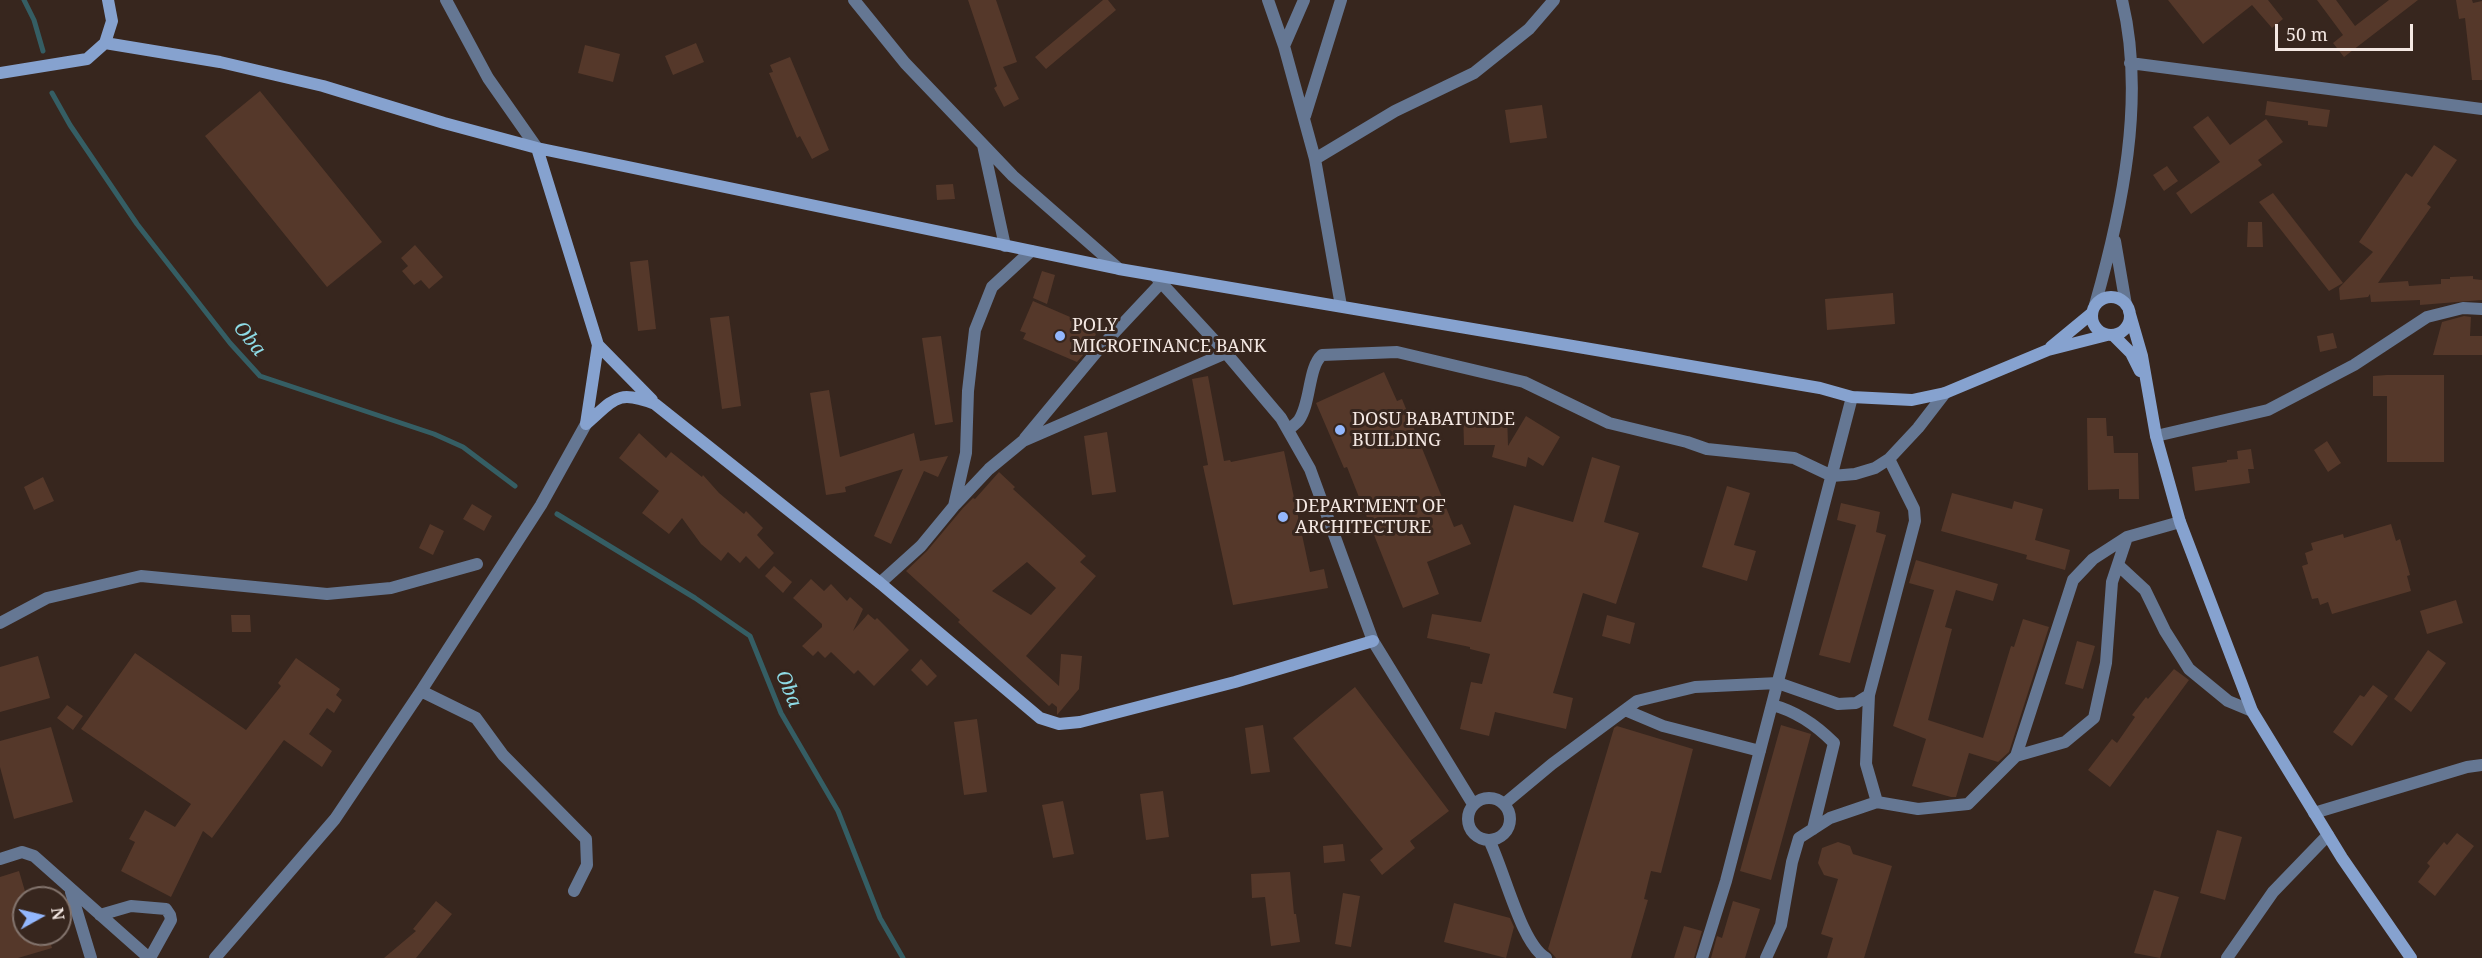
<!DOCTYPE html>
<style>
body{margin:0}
#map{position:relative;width:2482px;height:958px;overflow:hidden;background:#37261e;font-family:"Noto Serif",serif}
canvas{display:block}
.north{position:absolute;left:12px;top:886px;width:60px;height:60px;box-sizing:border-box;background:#37261e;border:2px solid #83746d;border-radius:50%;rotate:82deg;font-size:16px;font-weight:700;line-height:24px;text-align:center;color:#f4e8e3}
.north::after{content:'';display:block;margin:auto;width:21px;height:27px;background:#93b7fd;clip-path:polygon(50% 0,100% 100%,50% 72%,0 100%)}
.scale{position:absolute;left:2275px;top:24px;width:138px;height:27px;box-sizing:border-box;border:3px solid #f4e8e3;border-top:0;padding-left:8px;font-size:18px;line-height:21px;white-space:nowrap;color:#f4e8e3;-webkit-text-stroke:4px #37261e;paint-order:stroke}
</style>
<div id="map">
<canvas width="2482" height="958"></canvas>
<div class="north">N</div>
<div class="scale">50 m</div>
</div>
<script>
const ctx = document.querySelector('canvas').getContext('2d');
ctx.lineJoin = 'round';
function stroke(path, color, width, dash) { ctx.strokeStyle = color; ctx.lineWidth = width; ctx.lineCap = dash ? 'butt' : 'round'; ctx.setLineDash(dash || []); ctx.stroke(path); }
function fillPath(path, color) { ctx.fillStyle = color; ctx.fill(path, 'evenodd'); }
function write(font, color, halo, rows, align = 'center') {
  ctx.font = font + ' "Noto Serif",serif'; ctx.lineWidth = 6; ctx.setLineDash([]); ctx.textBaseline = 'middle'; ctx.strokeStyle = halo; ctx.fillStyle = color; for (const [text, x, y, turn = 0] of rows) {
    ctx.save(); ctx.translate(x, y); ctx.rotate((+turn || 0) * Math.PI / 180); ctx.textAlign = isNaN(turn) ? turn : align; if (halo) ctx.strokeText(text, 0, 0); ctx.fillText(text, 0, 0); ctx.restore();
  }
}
const stream = new Path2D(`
 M24,0L34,20L43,51
 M52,93L70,125L137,224L230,343L260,376L434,434L463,447L515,486
 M557,514L695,598L750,636L781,713L838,811L880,918L903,958`);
const building = new Path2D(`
 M968,0H996L1017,62L1003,67L1019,99L1004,107L994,88L997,86Z
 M1103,0H1108L1116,10L1046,69L1035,57Z
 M2168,0H2268L2283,19L2272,28L2252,5L2203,44Z
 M2317,0H2336L2355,26L2389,0H2418L2344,57L2333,43L2343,35Z
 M2456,0H2472L2473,3L2482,1V80H2472L2465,18L2459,19Z
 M696,43L704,62L673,75L665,56Z
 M585,45L620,54L613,82L578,73Z
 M790,57L829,150L812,159L800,136L797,138L769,73L773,72L770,65Z
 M260,91L382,242L327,287L205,136Z
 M2267,101L2330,110L2327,127L2308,125V121L2265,115Z
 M1542,105L1547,138L1510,143L1505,110Z
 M2208,116L2230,145L2266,119L2283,142L2258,160L2262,165L2191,214L2176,193L2220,162L2193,127Z
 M2434,145L2457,160L2427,204L2431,207L2378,283L2408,281L2409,286L2441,284V279H2450V277L2473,276V279L2482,280V300L2420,305V300L2371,302L2370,294L2368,297L2340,300L2339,288L2373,252L2359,242L2406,173L2412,177Z
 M2167,166L2178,181L2164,191L2153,175Z
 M953,184L955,199L937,200L936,185Z
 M2273,193L2343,283L2329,291L2259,202Z
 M2248,222H2262L2263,247H2247Z
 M415,245L443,277L429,289L421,280L414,285L402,271L408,266L401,258Z
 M648,260L656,329L638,331L630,262Z
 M1042,271L1055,275L1047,304L1033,298Z
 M1893,293L1895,324L1827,330L1825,299Z
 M1033,301L1098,329L1091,346L1077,362L1023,339L1026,333L1020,331Z
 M729,316L741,406L722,409L710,318Z
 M2464,316L2471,317L2470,336H2482V355H2433L2442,322Z
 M2333,333L2337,348L2320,352L2317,336Z
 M941,336L953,422L935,425L922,338Z
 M1384,372L1397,401L1402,399L1454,527L1462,524L1471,544L1427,562L1439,594L1403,608L1347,467L1344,468L1316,403Z
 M2387,375H2444V462H2387V396H2373V376Z
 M1208,376L1224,461L1230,460L1231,462L1284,451L1310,572L1324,569L1328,588L1233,605L1203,466L1208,465L1192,379Z
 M829,390L840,457L914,433L920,461L948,456L938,477L924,471L891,544L874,536L903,469L845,487L846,492L826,495L810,393Z
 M1507,411L1508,446L1526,416L1560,437L1543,466L1528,457L1526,467L1492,457L1495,445H1464L1463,412Z
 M2087,418H2106L2107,436H2113L2114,453H2138L2139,499H2119V489L2088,490Z
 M1107,432L1116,492L1092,495L1084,436Z
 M639,433L666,458L671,452L702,477L703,475L719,493L744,514L746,511L763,528L757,535L774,553L759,569L746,556L740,563L728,552L721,561L701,544L682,518L669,534L642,513L659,491L619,458Z
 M2327,441L2341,463L2328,472L2314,450Z
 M2251,449L2254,469H2248L2250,483L2195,491L2192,467L2227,462V460L2238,459L2237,451Z
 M1592,457L1620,466L1604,522L1639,533L1616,604L1583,593L1553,693L1573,698L1566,729L1495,712L1489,736L1460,729L1471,682L1482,684L1490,654L1470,649V647L1427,638L1432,614L1481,622L1514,505L1573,522Z
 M999,472L1015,487L1013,489L1086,556L1080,562L1096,576L1026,656L1059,686L1061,654L1082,656L1079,689L1057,715V707L1052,703L1049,706L958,622L960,620L906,571L927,551L963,508L973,498L975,499ZM1027,562L1056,588L1031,615L992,591Z
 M43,477L54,501L34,510L24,487Z
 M1727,486L1750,493L1734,545L1756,551L1747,581L1702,567Z
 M1952,493L2012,509L2014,501L2043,509L2035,540L2070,550L2065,570L2026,559L2027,555L1941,531Z
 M1841,503L1880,512L1876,532L1886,535L1850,663L1819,655L1856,525L1837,520Z
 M472,504L492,516L484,531L463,519Z
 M430,524L444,531L433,555L419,548Z
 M2391,524L2396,541L2400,539L2410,575L2407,576L2411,591L2332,614L2328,602L2320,605L2318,598L2312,599L2302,566L2308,564L2305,553L2313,550L2311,543L2343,534L2344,538Z
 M1916,560L1998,584L1993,601L1956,590L1945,627L1952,629L1928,720L1983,738L2011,646L2014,647L2023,619L2049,627L2009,752L1998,762L1969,753L1956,797H1951L1912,786L1926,739L1893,726L1934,590L1909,583Z
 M774,566L792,582L783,593L765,576Z
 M811,579L824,591L831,584L847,601L850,597L863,609L853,631L868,614L875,620L877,618L909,650L874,686L858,670L854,674L831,652L825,658L818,651L813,656L802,646L822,627V624L793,598Z
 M2456,600L2463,623L2427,634L2420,611Z
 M231,615H250L251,632H232Z
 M1607,615L1635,623L1630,644L1602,636Z
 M2077,641L2095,646L2083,689L2065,684Z
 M2428,650L2446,663L2411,712L2394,699Z
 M135,653L246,730L281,686L278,683L296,658L340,689L336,695L342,700L334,713L327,708L309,734L332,751L322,767L284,740L212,838L203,831L171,897L121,871L135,842L129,839L145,810L175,827L191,804L81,729Z
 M38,656L50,698L0,712V667Z
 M921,659L937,676L927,686L911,670Z
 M2174,669L2189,680L2110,787L2088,770L2112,739L2117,743L2135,717L2132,715L2146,697L2148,699Z
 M2373,685L2388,696L2352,746L2333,732L2360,695L2364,697Z
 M1355,687L1449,811L1410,841L1415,848L1382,875L1370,860L1383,849L1293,738Z
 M67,705L83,716L73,730L57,718Z
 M977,719L987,792L964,795L954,722Z
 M1263,725L1270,772L1251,774L1245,728Z
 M1781,725L1811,734L1771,880L1740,871Z
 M1617,726L1693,749L1661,873L1651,871L1644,899L1648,900L1631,958H1556L1548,949L1614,728Z
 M51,727L73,802L14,819L0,767V741Z
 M1163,791L1169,837L1146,840L1140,794Z
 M1063,801L1074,854L1053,858L1042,805Z
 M2217,830L2242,837L2225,900L2200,893Z
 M2457,833L2474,846L2435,896L2418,882L2430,866L2427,863L2444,842L2447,845Z
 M1838,842L1850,846L1853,854L1892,866L1864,958H1827L1833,938L1821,934L1838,879L1824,875L1818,863L1822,848Z
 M1343,844L1345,861L1324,863L1323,846Z
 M19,871L27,898H24V934H48L52,948L18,958H0V877Z
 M1290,872L1294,914H1296L1300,942L1271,946L1265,897L1252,898L1251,874Z
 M2154,890L2179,897L2160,958L2134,953Z
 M1343,893L1360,896L1351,947L1335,944Z
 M436,901L452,914L416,958H384L416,931L413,929Z
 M1733,901L1760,909L1745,958H1711L1717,936L1722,938Z
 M1454,903L1510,918L1514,927L1506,958L1444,942Z
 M1684,926L1702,931L1694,958H1674Z`);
const street = new Path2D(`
 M446,0L488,78L537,148
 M854,0L905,63L1013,176L1119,269
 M1268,0L1284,46L1315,159L1341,306
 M1284,46L1304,0
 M2130,63L2482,109
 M1305,116L1341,0
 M983,145L1005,246
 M1315,159L1395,111L1474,73L1529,29L1554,0
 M2115,241L2126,305
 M1155,276L1226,353L1281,418L1310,469L1373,641L1473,804
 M2095,305C2122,210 2146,98 2122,0
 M1288,430C1291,427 1296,424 1299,420C1311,403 1308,367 1322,355L1397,352L1524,382L1609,423L1687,442L1707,449L1794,458L1832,476L1855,474L1875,468L1889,459L1918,428L1945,393
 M2156,436L2268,410L2354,365L2427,317L2463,308L2482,309
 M1025,438L1099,349L1161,283
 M1889,459L1914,509L1915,521L1869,695L1866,764L1877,802L1918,809L1968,804L2016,756L2073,580L2093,559L2127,537L2180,522
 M955,505L989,469L1023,441L1226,353
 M2118,565L2145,590L2165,631L2189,669L2228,701L2252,711
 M880,583L921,546L954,506L966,453L968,391L975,330L992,287L1031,251
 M0,623L47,598L141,576L327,594L391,588L477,564
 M421,691L476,718L503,755L586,839L587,865L574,891
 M1772,705C1796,711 1817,726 1834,743L1813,829
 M1625,710L1663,726L1760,751
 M2016,756L2065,742L2094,718L2106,663L2112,582L2127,537
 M1468 819a21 21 0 1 1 42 0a21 21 0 1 1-42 0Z
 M1504,804L1552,764L1637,701L1695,687L1778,683L1838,704L1856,703L1869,695
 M2314,813L2467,767L2482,765
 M1489,840C1504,869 1521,944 1546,958
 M0,859L22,852L34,856L149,958
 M71,892L91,958
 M100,915L131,906L166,909L170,915L171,920L150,958
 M215,958L335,819L421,691L541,505L586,424
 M1702,958L1726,881L1852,397
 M1766,958L1781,925L1792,862L1799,838L1830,818L1877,802
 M2227,958L2273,892L2328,835`);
const secondary = new Path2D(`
 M105,43L220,62L323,86L444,123L537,148L1119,269L1820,388L1852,397L1912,400L1945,393L2048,350L2107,335
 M0,73L87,59L105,43L112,21L108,0
 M537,148L598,345L586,424
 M2092 316a19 19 0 1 1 38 0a19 19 0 1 1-38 0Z
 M2129,311L2142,356L2156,436L2180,522L2252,711L2342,858L2411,958
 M2113,335L2131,353L2140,371
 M598,345L652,400
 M2051,347L2091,314
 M586,424C615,399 617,389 655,404L880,583L1040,718L1059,724L1080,722L1235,682L1373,641`);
const markers = [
 [1060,336,6,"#93b7fd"],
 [1340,430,6,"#93b7fd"],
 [1283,517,6,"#93b7fd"]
];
const poiNames = [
 ["POLY",1072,326],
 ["MICROFINANCE BANK",1072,347],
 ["DOSU BABATUNDE",1352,420],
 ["BUILDING",1352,441],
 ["DEPARTMENT OF",1295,507],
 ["ARCHITECTURE",1295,528]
];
const waterNames = [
 ["Oba",249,339,51],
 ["Oba",788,689,67]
];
stroke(stream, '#355e64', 5);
fillPath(building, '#55382a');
stroke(street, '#657793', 12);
stroke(secondary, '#86a2cf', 12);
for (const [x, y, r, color] of markers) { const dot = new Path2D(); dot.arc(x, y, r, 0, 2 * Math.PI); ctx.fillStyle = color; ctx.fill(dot); stroke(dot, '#37261e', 2); }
write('18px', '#f4e8e3', '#37261e', poiNames, 'left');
write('italic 20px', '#8edbe6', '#37261e', waterNames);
</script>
